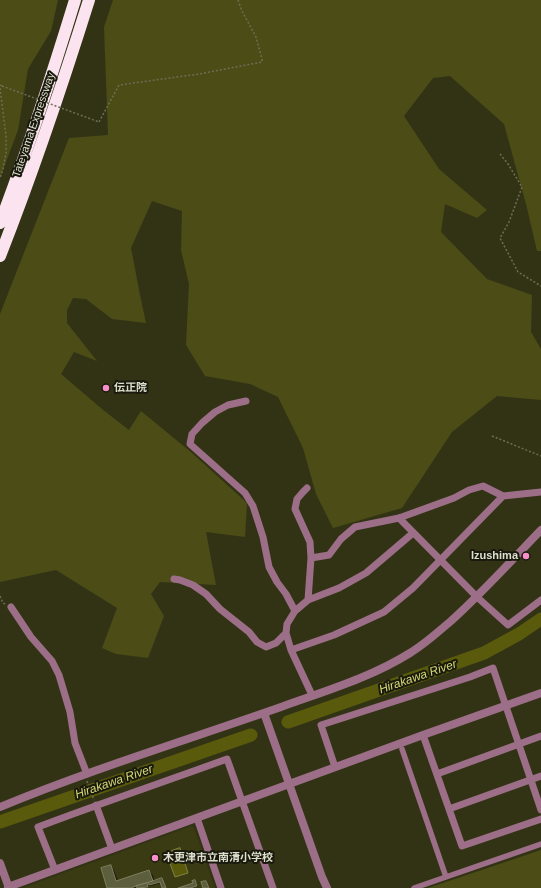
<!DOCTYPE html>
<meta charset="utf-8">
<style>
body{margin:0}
canvas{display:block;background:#323315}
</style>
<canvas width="541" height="888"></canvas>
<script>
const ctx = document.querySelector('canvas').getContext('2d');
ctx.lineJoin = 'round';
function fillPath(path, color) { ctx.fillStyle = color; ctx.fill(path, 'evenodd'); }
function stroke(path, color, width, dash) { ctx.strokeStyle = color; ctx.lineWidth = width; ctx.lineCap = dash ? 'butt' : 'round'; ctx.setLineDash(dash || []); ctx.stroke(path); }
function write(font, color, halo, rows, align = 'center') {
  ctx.font = font + ' Helvetica,"Noto Sans JP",sans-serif'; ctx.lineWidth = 4; ctx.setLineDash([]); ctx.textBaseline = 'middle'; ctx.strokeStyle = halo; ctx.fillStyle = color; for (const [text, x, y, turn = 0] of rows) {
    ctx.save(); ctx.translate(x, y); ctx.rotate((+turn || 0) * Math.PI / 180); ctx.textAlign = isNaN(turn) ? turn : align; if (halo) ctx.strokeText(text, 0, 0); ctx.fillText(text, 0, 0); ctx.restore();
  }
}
const built = new Path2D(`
 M192,826L194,828L215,888H23Z`);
const green = new Path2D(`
 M0,0H58L51,31L28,69L18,130L0,178Z
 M113,0H541V251H537L527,208L504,124L450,76L433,78L404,116L439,169L487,210L477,218L445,204L441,232L487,279L532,295L531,332L541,349V400L497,396L452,432L402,508L333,528L316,494L303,448L278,397L250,384L205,376L186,345L189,284L181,250L182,211L152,201L131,248L140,295L146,323L112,319L86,299L73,298L67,310V323L97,361L74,352L61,374L102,409L129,430L141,411L192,453L247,503L245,537L206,532L216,585L160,582L151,594L164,616L148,658L116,654L102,648L117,608L56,570L0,582V314L69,138L108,135L104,27Z
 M541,850V888H428Z`);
const water = new Path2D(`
 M180,848L188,873L175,877L166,853Z`);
const shadow = new Path2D(`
 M111,866L114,870L118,881L149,871L153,875L155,882L162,879L163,881L166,888H163L162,883L147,887V888H108Z
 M195,881L196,882L198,887L181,888L194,884Z`);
const river = new Path2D(`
 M288,722L484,653L519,634L541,619
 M0,822L251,735`);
const building = new Path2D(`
 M111,865L116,881L149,870L153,881L133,887V888H107L101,868Z
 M162,878L166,888H162L160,882L149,885L148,883Z
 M195,880L197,886L190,888H178L193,883L192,881Z
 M206,881L209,888H203L201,882Z
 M147,883L148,887L137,888L136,886Z`);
const path = new Path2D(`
 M0,85L2,86
 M0,88L6,136V153L3,169L0,178
 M99,122L119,85L199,74L262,62V59L256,37L242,11L238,0
 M500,154L508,164L522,187L509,222L500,238L518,272L541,286
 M492,436L541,456
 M0,596L3,603L5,604
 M87,781L94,800`);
const pedestrian = new Path2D(`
 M402,749L446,877
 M414,888L541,844`);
const minor = new Path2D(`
 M246,401L228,405L215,412L202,423L192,434L190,444L245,493L253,506L263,537L269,567L277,582L286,594L295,611
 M307,488L303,492L297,499L295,509L310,542L311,558
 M399,518L477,597L508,625L541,600
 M174,579L180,580L193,585L206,594L220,609L249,632L257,642L266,647L276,643L286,633
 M308,600L339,588L366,573L413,533
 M11,607L31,637L52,661L59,675L70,712L75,743L87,774
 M291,650L334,635L384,612L413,588L503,496
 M312,695L291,650L286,633L287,624L295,611L308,600L311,558L329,555L341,539L355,527L399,518L454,498L469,490L483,486L503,496L541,492
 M423,735L462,846L541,819
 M335,767L321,725L470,677L493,668L541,810
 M437,774L541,736
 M96,805L112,849
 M449,809L541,776
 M197,818L221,888
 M55,870L38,827C101,803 164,782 227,759L273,888`);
const tertiary = new Path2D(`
 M264,713L322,877L327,888
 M0,807C92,769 187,740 281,707C325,691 370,678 410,653C425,644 438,632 451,621C483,592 511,561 541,530
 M0,863L9,888
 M8,887L423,735L541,693`);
const motorway = new Path2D(`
 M0,223C28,150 52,75 75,0
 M0,256C33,172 62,86 89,0`);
const pathBridge = new Path2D(`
 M2,86L99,122`);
const markers = [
 [106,388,4,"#f98fca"],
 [526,556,4,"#f98fca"],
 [155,858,4,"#f98fca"]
];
const streetNames = [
 ["Tateyama Expressway",34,125,-71]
];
const poiNames = [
 ["伝正院",114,388],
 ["Izushima",518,556,"right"],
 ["木更津市立南清小学校",163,858]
];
const waterNames = [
 ["Hirakawa River",418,677,-19],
 ["Hirakawa River",114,782,-19]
];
fillPath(built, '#3a3a13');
fillPath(green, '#4b4c16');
fillPath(water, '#5a5a0c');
stroke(water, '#828246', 1);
fillPath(shadow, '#0007');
stroke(river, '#5a5a0c', 13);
fillPath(building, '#5d5e3e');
stroke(building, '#7d7e5e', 1);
stroke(path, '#6d6e54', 1.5, [2, 2]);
stroke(pedestrian, '#9d6e87', 5.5);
stroke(minor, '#9d6e87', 7);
stroke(tertiary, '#9d6e87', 8);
stroke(motorway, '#fbe3ef', 12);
stroke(pathBridge, '#6d6e54', 1.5, [2, 2]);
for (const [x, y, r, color] of markers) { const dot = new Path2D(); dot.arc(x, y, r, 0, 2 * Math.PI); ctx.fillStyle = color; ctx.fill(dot); stroke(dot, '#191a0d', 1.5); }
write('11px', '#dedfcd', '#191a0d', streetNames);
write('bold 11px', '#dedfcd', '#191a0d', poiNames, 'left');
write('italic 12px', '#d6d875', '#191a0d', waterNames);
</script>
